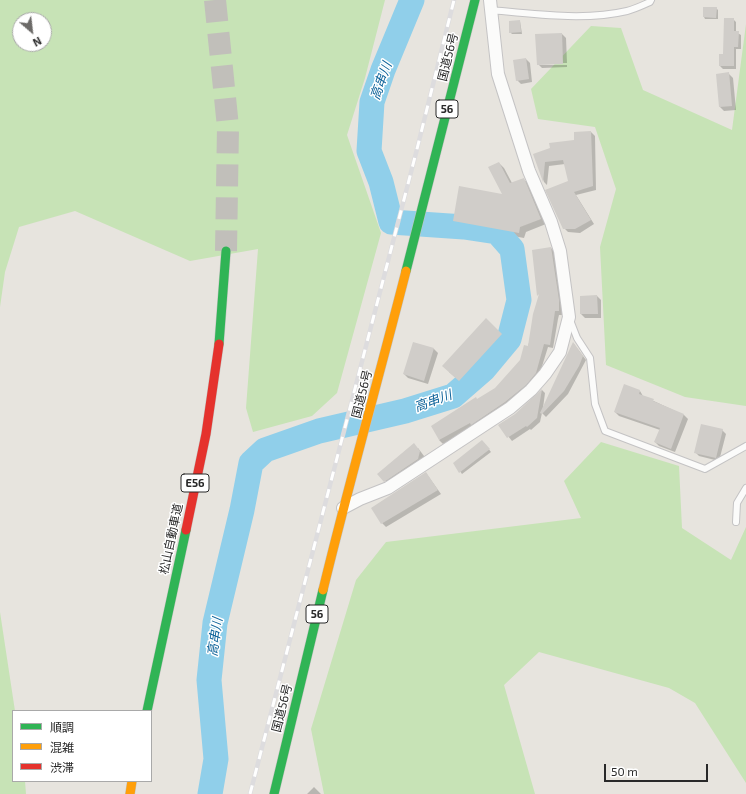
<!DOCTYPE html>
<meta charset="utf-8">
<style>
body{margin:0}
#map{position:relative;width:746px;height:794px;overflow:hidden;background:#e7e4de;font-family:"Exo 2","Noto Sans JP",sans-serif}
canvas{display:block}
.legend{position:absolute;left:12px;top:710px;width:140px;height:72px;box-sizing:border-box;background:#fff;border:1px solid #a9a9a9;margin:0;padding:5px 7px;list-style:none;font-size:12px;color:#292929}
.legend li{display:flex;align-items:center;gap:8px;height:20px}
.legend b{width:20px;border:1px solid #a9a9a9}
.north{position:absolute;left:12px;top:12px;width:40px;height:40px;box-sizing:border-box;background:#fff;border:1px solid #a9a9a9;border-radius:50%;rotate:152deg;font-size:11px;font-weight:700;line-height:16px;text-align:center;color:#292929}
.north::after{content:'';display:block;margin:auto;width:14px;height:18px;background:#6c6a68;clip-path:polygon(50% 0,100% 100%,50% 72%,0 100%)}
.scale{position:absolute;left:604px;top:764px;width:104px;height:18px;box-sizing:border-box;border:2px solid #292929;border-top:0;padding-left:5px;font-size:12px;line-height:14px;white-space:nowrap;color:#292929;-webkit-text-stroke:3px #fff;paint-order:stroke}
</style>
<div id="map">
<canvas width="746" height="794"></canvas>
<ul class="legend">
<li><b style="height:5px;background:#30b455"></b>順調</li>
<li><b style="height:5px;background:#ff9f0a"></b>混雑</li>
<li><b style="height:5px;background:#e5322d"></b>渋滞</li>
</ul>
<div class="north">N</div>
<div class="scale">50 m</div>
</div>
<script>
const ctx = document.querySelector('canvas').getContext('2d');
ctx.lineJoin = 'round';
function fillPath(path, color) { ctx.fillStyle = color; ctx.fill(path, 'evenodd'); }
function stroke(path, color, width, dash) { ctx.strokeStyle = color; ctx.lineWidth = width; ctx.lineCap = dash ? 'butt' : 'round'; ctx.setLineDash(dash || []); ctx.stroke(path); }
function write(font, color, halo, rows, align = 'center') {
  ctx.font = font + ' "Exo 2","Noto Sans JP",sans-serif'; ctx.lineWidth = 3; ctx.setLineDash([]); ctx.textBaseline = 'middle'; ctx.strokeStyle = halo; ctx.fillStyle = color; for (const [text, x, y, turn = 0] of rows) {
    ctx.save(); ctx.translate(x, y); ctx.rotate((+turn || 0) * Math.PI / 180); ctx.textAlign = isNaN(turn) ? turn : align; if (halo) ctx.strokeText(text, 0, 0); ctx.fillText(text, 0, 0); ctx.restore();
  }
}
const green = new Path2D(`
 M0,0H385L365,78L347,135L381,233L337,393L312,416L253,432L246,408L258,249L190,261L75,211L19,227L5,272L0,307ZM20,20H44V44H20Z
 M746,24V406L685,397L606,365L600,247L616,189L595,127L538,119L531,89L591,26L621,28L643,90L732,130Z
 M601,442L679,466L682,528L731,560L746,527V783L695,703L669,688L539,652L504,685L535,794H324L311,729L356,580L386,542L581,518L564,481Z
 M0,612L15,711H13V781H25L26,794H0Z`);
const shadow = new Path2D(`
 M716,8L718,10V19H705L704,17Z
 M733,19L736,22V32L741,35V49H736V69H723L720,66Z
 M520,21L522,34H512L510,32Z
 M562,34L566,38L567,63H540V65H567V67L542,68L538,64Z
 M526,59L530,63L532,82L521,84L517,80Z
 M729,74L733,78L736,110L724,111L720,107Z
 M591,132L595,136L596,190L576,195L594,224L580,233L568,232L564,228L570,182L565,164L549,166L547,185L544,182L534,155L575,141Z
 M499,163L504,168L512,183L523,179L529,184L546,224L526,232L524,238L459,226L454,221L504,195Z
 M551,248L555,252L563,305L562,315H559L558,319L553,348L548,347L539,376L530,389L474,427L443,444L439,440L477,400L495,389L521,360L528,347L539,296L533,251Z
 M597,296L601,300V318H585L581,314V297Z
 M486,320L508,341L466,387L449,372Z
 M414,343L434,349L438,353L428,384L408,378L404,374Z
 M574,344L586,360L568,394L546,417L542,413L540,422L531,430L530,429L512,441L499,425L515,415L542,390L545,393L543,408Z
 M640,391L643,396L684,415L688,419L675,452L659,446L655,442L660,430L619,416L615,412Z
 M722,430L726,434L719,461L699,456L695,452Z
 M484,443L491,452L462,474L454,463Z
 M418,448L424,456V459L389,485L379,474Z
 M426,473L441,494L386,527L382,523Z
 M314,787L321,794H307Z`);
const river = new Path2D(`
 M210,794L216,759L209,680L215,623L242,510L251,463L265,450L319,431L405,411L453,396L484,369L509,339L519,300L512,249L497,232L464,227L391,222L381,182L369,151L372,102L383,70L412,0`);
const building = new Path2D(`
 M703,7H717L716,18L703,17Z
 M724,18H734V31H739L738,47H734V66H719V54H723Z
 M520,20L521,32L509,33V21Z
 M562,33L563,64L537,65L535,34Z
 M526,58L529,79L516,81L513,60Z
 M729,72L732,106L719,107L716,74Z
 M591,131L593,186L574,192L591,220L575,229H563L545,190L568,181L563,160L545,162L543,182L533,154L550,148L549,143L574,140V132Z
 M499,162L510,183L524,178L541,219L520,227L519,233L453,221L459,186L502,194L488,167Z
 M551,247L559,300V311H555L550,345L544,344L536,373L526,385L505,402L471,425L470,423L439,440L431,426L476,397L477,399L495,388L520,360L524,345L528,346L533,314L539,294L537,296L532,250Z
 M597,295L598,314H580V296Z
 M486,318L502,334L459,381L442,366Z
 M413,342L434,348L424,381L403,374Z
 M573,342L583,356L579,366L564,391L542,414L540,413Z
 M624,384L640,390L639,394L654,399L653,401L684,414L671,449L654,442L660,428L614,412Z
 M542,389L537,418L527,427L526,426L507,438L498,425L515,414Z
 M701,424L723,429L716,458L694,453Z
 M482,440L490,449L459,473L453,463Z
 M414,443L420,451L418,459L384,482L377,474Z
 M426,472L438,490L381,524L371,508Z`);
const highwayTunnel = new Path2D(`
 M215,0L228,127L226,251`);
const lane = new Path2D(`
 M491,10C534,14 585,21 627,11C635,9 643,5 650,2L651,0
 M570,320L577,338L590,358L595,404L605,431L705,469L746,446
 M736,522L737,503L746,488`);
const street = new Path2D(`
 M343,508L360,499L388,488L510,408L531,390L545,374L560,352L569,317L560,251L551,222L529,171L498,74L490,0`);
const fast = new Path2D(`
 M406,271L475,0
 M219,344L226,251
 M147,711L186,530
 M274,794L323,590`);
const slow = new Path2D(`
 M323,590C349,483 379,377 406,271
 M130,794L132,781`);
const jam = new Path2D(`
 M186,530L206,434L219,344`);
const rail = new Path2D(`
 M250,794L416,153L454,0`);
const shields = [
 [447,109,22],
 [195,483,28],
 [317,614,22]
];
const shieldNames = [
 ["56",447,109],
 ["E56",195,483],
 ["56",317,614]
];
const streetNames = [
 ["国道56号",448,57,-76],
 ["国道56号",362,394,-76],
 ["松山自動車道",171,539,-78],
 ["国道56号",282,708,-76]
];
const waterNames = [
 ["高串川",381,81,-70],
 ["高串川",433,401,-20],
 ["高串川",215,637,-82]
];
fillPath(green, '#c7e3b6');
fillPath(shadow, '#0003');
stroke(river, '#90cfea', 25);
fillPath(building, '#d0cdc9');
stroke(highwayTunnel, '#c1bfba', 22, [22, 11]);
stroke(lane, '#c4c3c4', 8);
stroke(street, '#c4c3c4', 14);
stroke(fast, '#c3c3c0', 10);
stroke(slow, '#c3c3c0', 10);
stroke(jam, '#c3c3c0', 10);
stroke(lane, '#fbfbfa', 6);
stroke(street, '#fbfbfa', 12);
stroke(fast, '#30b455', 9);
stroke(slow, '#ff9f0a', 9);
stroke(jam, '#e5322d', 9);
stroke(rail, '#dddcde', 4.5);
stroke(rail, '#fff', 3, [9]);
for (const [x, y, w] of shields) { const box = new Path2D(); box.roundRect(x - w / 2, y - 9, w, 18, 3); ctx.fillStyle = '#fff'; ctx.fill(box); stroke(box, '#292929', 1); }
write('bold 11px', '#292929', null, shieldNames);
write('12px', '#292929', '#fff', streetNames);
write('italic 13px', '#0c6299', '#fff', waterNames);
</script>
